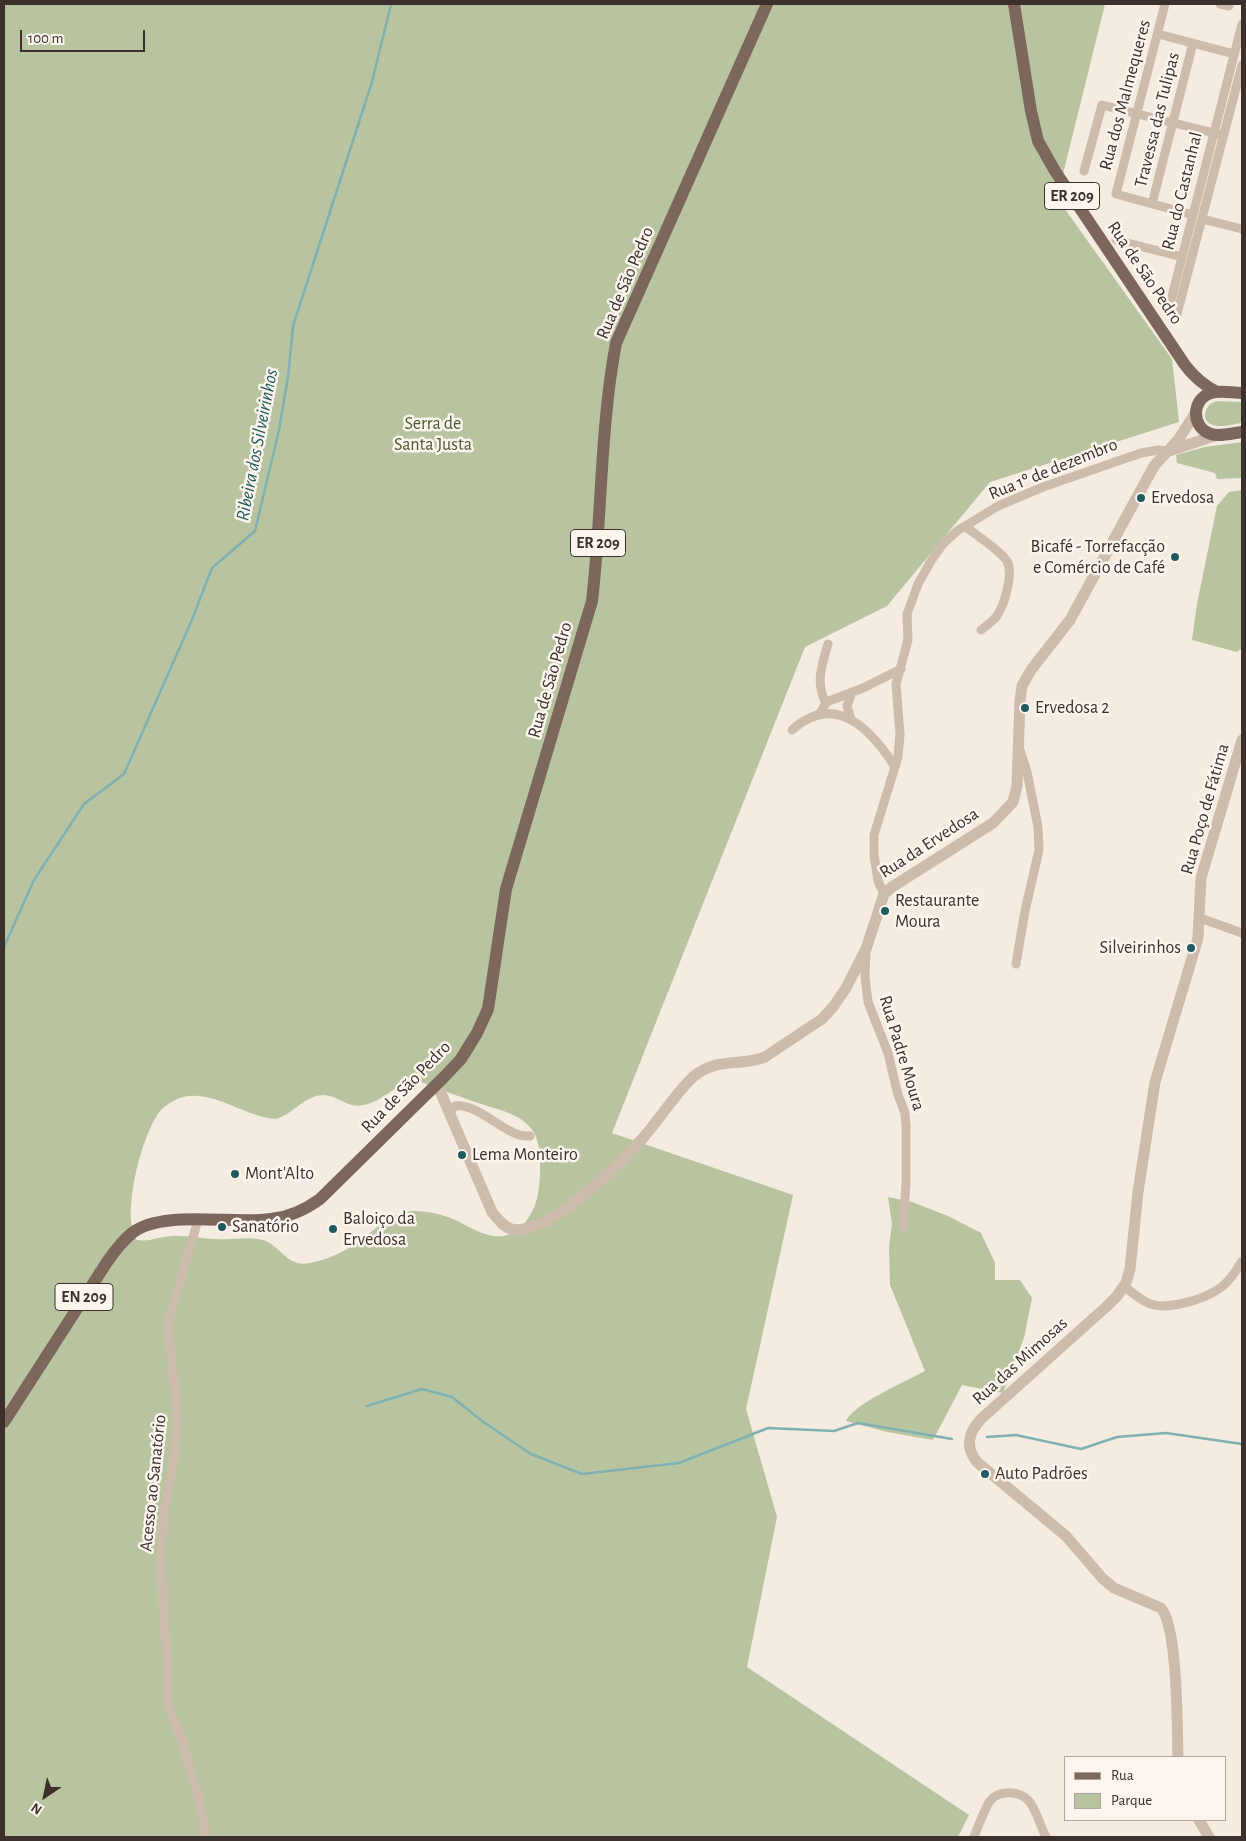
<!DOCTYPE html>
<meta charset="utf-8">
<style>
body{margin:0}
#map{position:relative;width:1246px;height:1841px;overflow:hidden;background:#f4ebe1;font-family:"Alegreya Sans",sans-serif}
canvas{display:block}
.frame{position:absolute;inset:0;border:5px solid #3b302b;pointer-events:none}
.legend{position:absolute;left:1064px;top:1756px;width:162px;height:65px;box-sizing:border-box;background:#fbf5ee;border:1px solid #aea6a0;margin:0;padding:6px 9px;list-style:none;font-size:15px;color:#3b302b}
.legend li{display:flex;align-items:center;gap:10px;height:25px}
.legend b{width:25px;border:1px solid #aea6a0}
.north{position:absolute;left:20px;top:1771px;width:50px;height:50px;-webkit-text-stroke:4px #fbf5ee;paint-order:stroke;rotate:214deg;font-size:14px;font-weight:700;line-height:20px;text-align:center;color:#3b302b}
.north::after{content:'';display:block;margin:auto;width:18px;height:22px;background:#3b302b;clip-path:polygon(50% 0,100% 100%,50% 72%,0 100%)}
.scale{position:absolute;left:20px;top:30px;width:125px;height:22px;box-sizing:border-box;border:2px solid #3b302b;border-top:0;padding-left:6px;font-size:15px;line-height:18px;white-space:nowrap;color:#3b302b;-webkit-text-stroke:4px #fbf5ee;paint-order:stroke}
</style>
<div id="map">
<canvas width="1246" height="1841"></canvas>
<div class="frame"></div>
<ul class="legend">
<li><b style="height:6px;background:#7d675c"></b>Rua</li>
<li><b style="height:14px;background:#b8c4a0"></b>Parque</li>
</ul>
<div class="north">N</div>
<div class="scale">100 m</div>
</div>
<script>
const ctx = document.querySelector('canvas').getContext('2d');
ctx.lineJoin = 'round';
function fillPath(path, color) { ctx.fillStyle = color; ctx.fill(path, 'evenodd'); }
function stroke(path, color, width, dash) { ctx.strokeStyle = color; ctx.lineWidth = width; ctx.lineCap = dash ? 'butt' : 'round'; ctx.setLineDash(dash || []); ctx.stroke(path); }
function write(font, color, halo, rows, align = 'center') {
  ctx.font = font + ' "Alegreya Sans",sans-serif'; ctx.lineWidth = 5; ctx.setLineDash([]); ctx.textBaseline = 'middle'; ctx.strokeStyle = halo; ctx.fillStyle = color; for (const [text, x, y, turn = 0] of rows) {
    ctx.save(); ctx.translate(x, y); ctx.rotate((+turn || 0) * Math.PI / 180); ctx.textAlign = isNaN(turn) ? turn : align; if (halo) ctx.strokeText(text, 0, 0); ctx.fillText(text, 0, 0); ctx.restore();
  }
}
const green = new Path2D(`
 M4,4H1105L1057,198L1172,359L1179,422L990,482L887,606L805,647L612,1133L793,1195L746,1409L777,1517L747,1667L969,1815L958,1837H4ZM413,1082H421C441,1090 461,1097 481,1104C517,1115 541,1120 540,1164C540,1175 540,1187 537,1198C534,1213 521,1233 504,1236C484,1239 465,1223 448,1217C437,1213 425,1211 414,1211C391,1211 371,1234 352,1246C340,1254 325,1260 310,1263C284,1268 281,1242 258,1239C244,1237 230,1240 216,1239C201,1239 186,1235 171,1236C159,1237 149,1242 137,1240C120,1217 142,1132 161,1110C167,1104 178,1097 188,1096C218,1093 246,1117 276,1119C293,1114 305,1095 324,1095C339,1096 348,1109 364,1105C381,1102 393,1086 413,1082Z
 M1217,401L1242,402V423C1234,424 1221,428 1213,425C1199,420 1205,404 1217,401Z
 M1242,442V478L1217,479L1215,473L1177,463L1176,455L1205,447Z
 M1242,490V648L1237,652L1192,640L1197,604L1217,506L1229,492Z
 M888,1197L912,1202L948,1216L981,1233L995,1263V1280H1020L1032,1298L1024,1338L1003,1393L962,1385L933,1440L887,1432L846,1421C853,1404 907,1381 925,1371L890,1285L889,1246L892,1224Z`);
const stream = new Path2D(`
 M4,947L34,880L84,804L124,774L191,622L212,568L255,531L279,430L288,377L293,326L372,82L391,4
 M367,1406L422,1389L452,1397L482,1421L531,1454L582,1474L679,1463L768,1428L834,1431L858,1423L952,1439
 M987,1437L1016,1435L1081,1449L1117,1437L1166,1433L1242,1444`);
const minor = new Path2D(`
 M1165,4L1116,194L1193,215
 M1220,4L1229,6
 M1242,24L1168,312L1177,314L1242,65
 M1158,34L1234,54
 M1084,171L1102,105L1218,134
 M1152,204L1193,43
 M1202,219L1242,229
 M1116,240L1182,257
 M965,526C977,536 999,549 1007,561C1014,574 1004,606 996,617C992,622 986,626 981,630
 M826,703C815,684 822,664 828,644
 M820,713L826,703L829,701L863,688L901,669
 M851,719L847,706L852,692
 M792,730C835,691 871,729 895,767
 M884,894L878,881L874,855V835L898,757L900,734L896,684L908,640L907,614L918,584L931,561L943,544L957,531L998,506L1043,487L1141,453L1158,450L1169,451
 M1200,918L1242,933
 M866,953L865,977L868,1002L888,1053L898,1095L905,1113L906,1126V1183L903,1226
 M1016,964L1025,911L1039,850L1038,827L1027,772L1020,750
 M449,1113L455,1106C476,1103 499,1129 519,1135C522,1136 527,1136 530,1136
 M198,1220L169,1319V1337L178,1419L172,1470L164,1511L161,1549L163,1614L167,1655V1697L172,1716L183,1743L199,1800L205,1829V1837
 M1124,1286C1131,1292 1141,1300 1150,1304C1167,1310 1202,1300 1217,1290C1228,1284 1236,1271 1242,1261
 M974,1837C978,1827 984,1810 990,1801C999,1789 1020,1791 1029,1801C1036,1809 1041,1828 1046,1837`);
const tertiary = new Path2D(`
 M1169,451L1217,435
 M437,1084L492,1212C497,1218 503,1227 512,1229C547,1237 620,1164 642,1139C659,1120 675,1094 693,1077C716,1057 739,1067 765,1057L822,1019L833,1007L846,988L866,949L884,894L892,887L993,823L1013,802L1017,786L1020,701L1022,686L1031,670L1070,620L1154,466L1178,440L1196,412
 M1178,1757C1177,1727 1178,1628 1161,1608L1114,1588L1103,1579L1066,1536L977,1462C965,1447 968,1433 981,1419L1106,1307L1117,1296L1126,1283L1130,1269L1138,1192L1155,1082L1198,938L1201,878L1242,740
 M1199,1820L1209,1837`);
const primary = new Path2D(`
 M1014,4L1031,111L1038,141L1055,171L1185,365C1194,377 1203,385 1217,392
 M1242,393C1232,393 1221,390 1211,393C1191,399 1191,428 1211,434C1220,437 1233,433 1242,432
 M4,1422L107,1262C114,1252 122,1241 132,1233C163,1209 232,1225 271,1219C290,1217 305,1210 320,1199L444,1077L461,1059L477,1033L488,1009L506,889L592,601C602,516 600,428 616,343L767,4`);
const markers = [
 [1141,498,5,"#1f5a5e"],
 [1175,557,5,"#1f5a5e"],
 [1025,708,5,"#1f5a5e"],
 [885,911,5,"#1f5a5e"],
 [1191,948,5,"#1f5a5e"],
 [462,1155,5,"#1f5a5e"],
 [235,1174,5,"#1f5a5e"],
 [222,1227,5,"#1f5a5e"],
 [333,1229,5,"#1f5a5e"],
 [985,1474,5,"#1f5a5e"]
];
const shields = [
 [1072,196,55],
 [598,543,55],
 [84,1297,58]
];
const shieldNames = [
 ["ER 209",1072,196],
 ["ER 209",598,543],
 ["EN 209",84,1297]
];
const streetNames = [
 ["Rua dos Malmequeres",1125,95,-75],
 ["Travessa das Tulipas",1157,120,-76],
 ["Rua do Castanhal",1182,191,-76],
 ["Rua de São Pedro",1145,273,56],
 ["Rua de São Pedro",625,283,-67],
 ["Rua 1º de dezembro",1053,469,-22],
 ["Rua de São Pedro",550,680,-74],
 ["Rua Poço de Fátima",1205,809,-74],
 ["Rua da Ervedosa",929,843,-33],
 ["Rua Padre Moura",902,1053,73],
 ["Rua de São Pedro",406,1087,-46],
 ["Rua das Mimosas",1020,1361,-42],
 ["Acesso ao Sanatório",153,1483,-84]
];
const parkNames = [
 ["Serra de",433,424],
 ["Santa Justa",433,445]
];
const poiNames = [
 ["Ervedosa",1151,498],
 ["Bicafé - Torrefacção",1165,547,"right"],
 ["e Comércio de Café",1165,568,"right"],
 ["Ervedosa 2",1035,708],
 ["Restaurante",895,901],
 ["Moura",895,922],
 ["Silveirinhos",1181,948,"right"],
 ["Lema Monteiro",472,1155],
 ["Mont'Alto",245,1174],
 ["Baloiço da",343,1219],
 ["Ervedosa",343,1240],
 ["Sanatório",232,1227],
 ["Auto Padrões",995,1474]
];
const waterNames = [
 ["Ribeira dos Silveirinhos",257,445,-79]
];
fillPath(green, '#b8c4a0');
stroke(stream, '#7fb0b2', 2.5);
stroke(minor, '#cdbbac', 9);
stroke(tertiary, '#cdbbac', 11);
stroke(primary, '#7d675c', 12);
for (const [x, y, r, color] of markers) { const dot = new Path2D(); dot.arc(x, y, r, 0, 2 * Math.PI); ctx.fillStyle = color; ctx.fill(dot); stroke(dot, '#fbf5ee', 2); }
for (const [x, y, w] of shields) { const box = new Path2D(); box.roundRect(x - w / 2, y - 13.5, w, 27, 4); ctx.fillStyle = '#fbf5ee'; ctx.fill(box); stroke(box, '#3b302b', 1); }
write('bold 16px', '#3b302b', null, shieldNames);
write('18px', '#3b302b', '#fbf5ee', streetNames);
write('18px', '#4a5a2e', '#fbf5ee', parkNames);
write('18px', '#3b302b', '#fbf5ee', poiNames, 'left');
write('italic 19px', '#1f5a5e', '#fbf5ee', waterNames);
</script>
